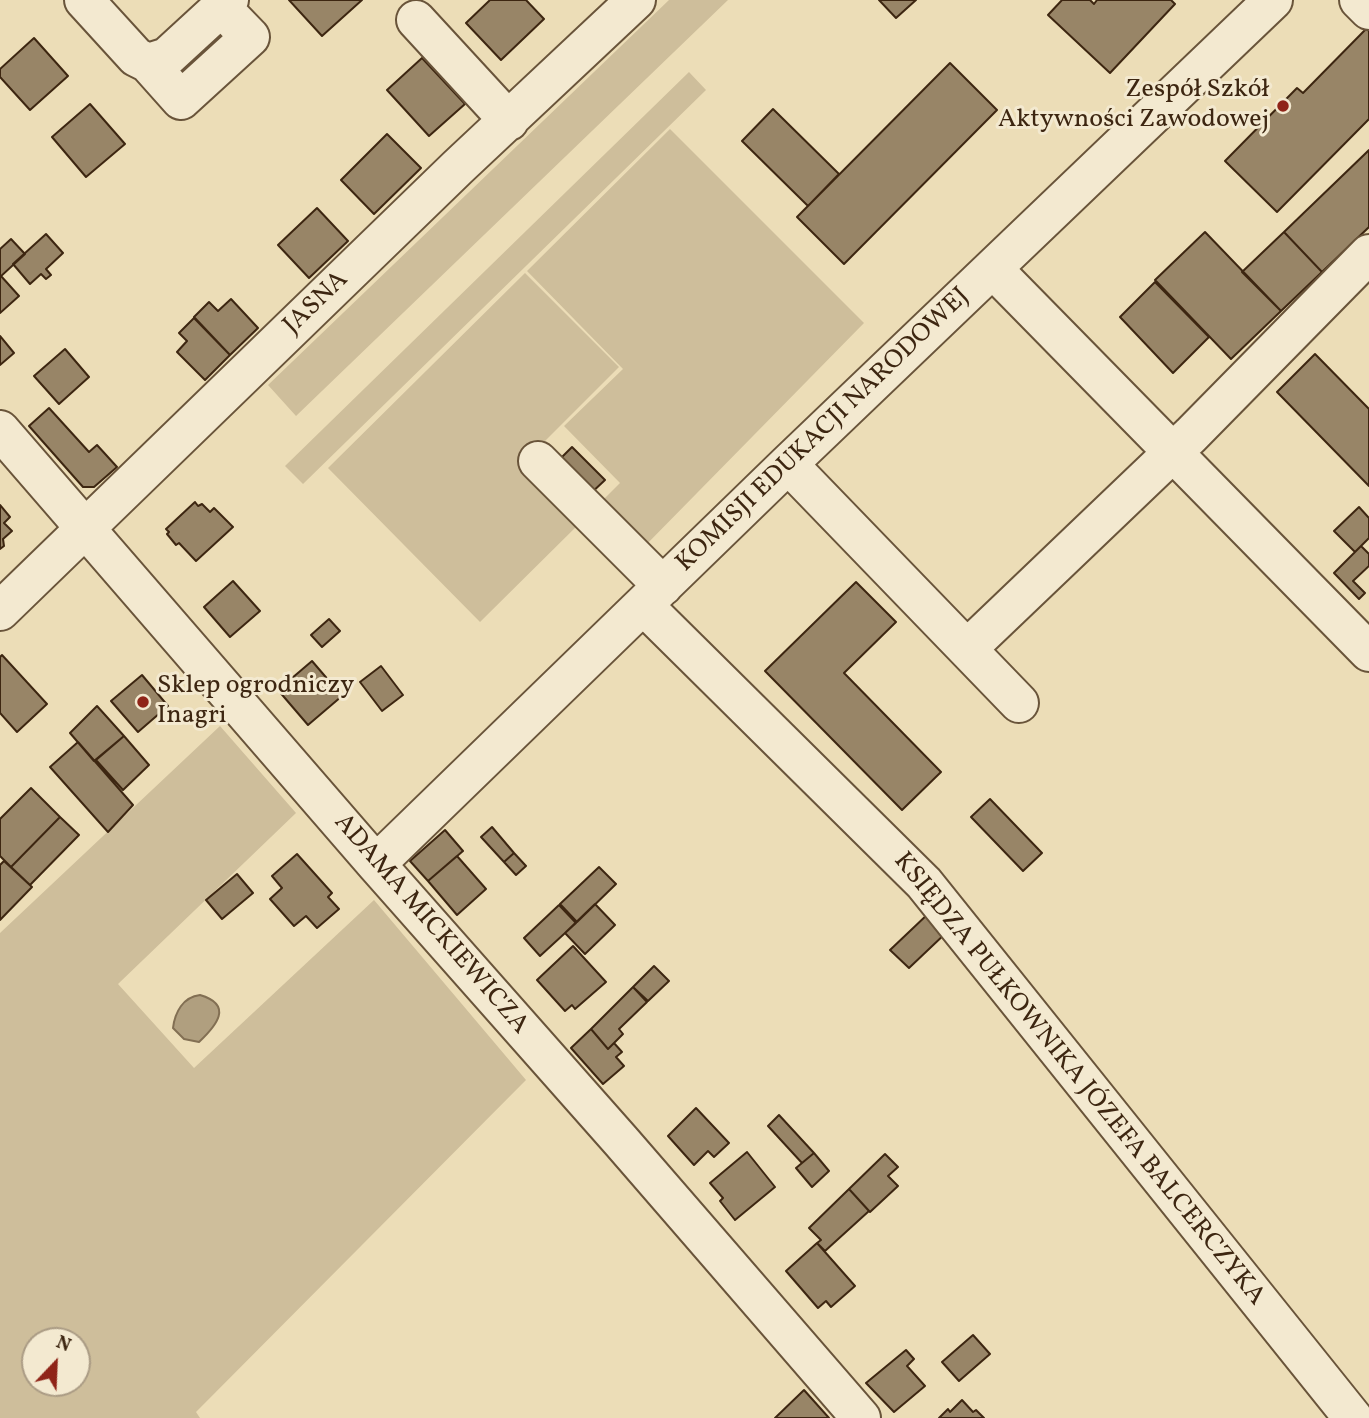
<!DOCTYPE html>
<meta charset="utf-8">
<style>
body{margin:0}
#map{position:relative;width:1369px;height:1418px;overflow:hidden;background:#ecddb7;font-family:Vollkorn,serif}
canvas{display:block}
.north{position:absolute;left:21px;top:1327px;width:70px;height:70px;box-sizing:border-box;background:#f3e9d0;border:2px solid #aa9b84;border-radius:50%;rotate:23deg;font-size:19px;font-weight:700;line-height:28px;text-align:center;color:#3d2611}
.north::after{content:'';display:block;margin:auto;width:24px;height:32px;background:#8f2418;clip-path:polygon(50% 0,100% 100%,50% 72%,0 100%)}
</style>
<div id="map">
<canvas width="1369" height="1418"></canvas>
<div class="north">N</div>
</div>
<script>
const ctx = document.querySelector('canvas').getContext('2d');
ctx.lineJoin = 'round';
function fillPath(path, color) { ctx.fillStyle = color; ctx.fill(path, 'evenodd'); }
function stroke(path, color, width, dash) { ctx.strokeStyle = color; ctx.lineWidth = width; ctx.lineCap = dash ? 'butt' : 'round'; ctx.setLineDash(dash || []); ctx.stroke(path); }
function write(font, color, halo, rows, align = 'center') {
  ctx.font = font + ' Vollkorn,serif'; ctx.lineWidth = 6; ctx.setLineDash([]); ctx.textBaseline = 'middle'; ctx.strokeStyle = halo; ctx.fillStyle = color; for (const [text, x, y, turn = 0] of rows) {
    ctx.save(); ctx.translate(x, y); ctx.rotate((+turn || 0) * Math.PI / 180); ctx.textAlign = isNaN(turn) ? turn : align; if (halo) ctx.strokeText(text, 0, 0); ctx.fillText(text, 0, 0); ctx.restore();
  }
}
const green = new Path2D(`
 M669,0H728L296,416L268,385Z
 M689,72L706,90L303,484L285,466Z
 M670,129L864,323L641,550L596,507L620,483L564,426L623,369L527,271Z
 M525,273L619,367L524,462L582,521L480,622L328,468Z
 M220,726L296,813L118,984L194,1068L374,900L526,1080L196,1412L200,1418H0V933ZM35,1341H77V1383H35Z`);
const water = new Path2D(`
 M200,995C234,1005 216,1026 199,1042L184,1039L173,1028C175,1012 183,997 200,995Z`);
const building = new Path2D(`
 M289,0H362L322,36Z
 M490,0H526L544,19L501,60L466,23Z
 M879,0H916L896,18Z
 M1062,0H1090L1094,4L1097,0H1171L1175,4L1110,73L1048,15Z
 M1366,29L1369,31V119L1277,212L1225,161L1297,88L1303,93Z
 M34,38L68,76L30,110L0,77V69Z
 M422,58L465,104L429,136L387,90Z
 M950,63L997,110L844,264L797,217Z
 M90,104L125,144L86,177L52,137Z
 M773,109L839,174L808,206L742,141Z
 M387,134L421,168L374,214L341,180Z
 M1369,150V227L1322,272L1284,232Z
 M317,208L348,241L309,278L278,245Z
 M1205,232L1281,311L1231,359L1155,280Z
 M1284,232L1322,272L1281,311L1242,272Z
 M46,234L63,253L46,269L51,275L46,279L41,274L30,284L13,264Z
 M11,239L25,254L0,277V249Z
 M1,276L19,296L0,313V277Z
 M1155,282L1209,337L1173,373L1120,317Z
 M231,299L258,328L230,355L194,317L209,302L218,311Z
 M194,318L230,355L205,380L177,352L187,341L179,333Z
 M0,336L14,353L0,365Z
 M65,349L89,377L59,404L34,376Z
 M1315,354L1369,409V486L1277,392Z
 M49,408L89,452L97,445L117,467L94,487H83L29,426Z
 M572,447L605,480L588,496L556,463Z
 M195,502L198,506L202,504L210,512L214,508L233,527L196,561L179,543L176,545L167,534L169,532L166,529Z
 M0,505L10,517L4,523L12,531L3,539L4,546L0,549Z
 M1359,507L1369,518V538L1355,552L1334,531Z
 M1361,546L1369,554V566L1353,581L1365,593L1359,599L1334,573Z
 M233,581L260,611L230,637L204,607Z
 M856,582L896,622L844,673L941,772L902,810L765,671Z
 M329,619L340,631L322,647L311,635Z
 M2,655L47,704L17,732L0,713V657Z
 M312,661L342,696L308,725L278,690Z
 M381,666L403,695L382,711L360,682Z
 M142,675L168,706L138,732L111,701Z
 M97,706L124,736L94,761L70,733Z
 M124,736L149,765L123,790L96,760Z
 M78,742L133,805L108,832L50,767Z
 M31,788L60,817L11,867L0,856V819Z
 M990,799L1042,853L1023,871L971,817Z
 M60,817L79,835L30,885L11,867Z
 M492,827L514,853L504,862L481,837Z
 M445,830L463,851L428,881L410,861Z
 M514,853L526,866L516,875L504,862Z
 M297,854L332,893L328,897L339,909L317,928L306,916L294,926L270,899L282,888L272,876Z
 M457,856L486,889L457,915L428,881Z
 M4,861L32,887L0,920V865Z
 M599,867L616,884L577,922L560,904Z
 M237,874L253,893L222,919L206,900Z
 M595,904L615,925L585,954L565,933Z
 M559,905L576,923L540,956L524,938Z
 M930,912L948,931L909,968L890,950Z
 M573,946L606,982L575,1009L572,1005L565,1011L537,980Z
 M654,966L669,981L648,1001L633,987Z
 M633,987L647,1002L619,1029L623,1034L608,1049L591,1029Z
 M591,1029L608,1049L614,1043L622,1052L616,1057L624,1066L603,1084L571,1048Z
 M696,1108L729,1143L714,1157L708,1151L694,1165L668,1136Z
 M779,1115L814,1153L802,1163L768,1126Z
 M747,1152L775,1187L735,1220L720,1201L723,1198L710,1183Z
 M814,1153L829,1171L812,1187L796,1168Z
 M885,1154L898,1167L888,1176L898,1186L870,1212L849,1189Z
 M849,1189L869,1211L825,1251L817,1243L821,1240L809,1228Z
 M817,1243L855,1286L831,1307L826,1301L818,1308L786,1271Z
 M973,1335L990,1354L959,1381L942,1362Z
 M906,1350L914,1359L907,1366L925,1386L894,1412L866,1383Z
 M804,1390L829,1418H775Z
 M962,1400L973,1412L976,1410L984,1418H939L948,1409L950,1412Z`);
const minor = new Path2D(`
 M84,0L136,57L148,63L167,57L229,0
 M1359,0L1369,10
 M416,20L509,121
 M148,63L181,100L250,37L221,7
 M993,269L1369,652
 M0,430L376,864L621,1141L861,1418
 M538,461L663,586
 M788,464L1019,703
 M643,605L924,883L1353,1418
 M0,611L458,167L636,0
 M967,649L1191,435L1369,254
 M376,864L788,464L1273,0`);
const markers = [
 [1283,106,7,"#8f2418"],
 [143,702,7,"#8f2418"]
];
const poiNames = [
 ["Zespół Szkół",1269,91],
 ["Aktywności Zawodowej",1269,121],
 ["Sklep ogrodniczy",157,687,"left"],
 ["Inagri",157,717,"left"]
];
const streetNames = [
 ["JASNA",317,304,-44],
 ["KOMISJI EDUKACJI NARODOWEJ",824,431,-44],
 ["ADAMA MICKIEWICZA",430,925,49],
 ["KSIĘDZA PUŁKOWNIKA JÓZEFA BALCERCZYKA",1078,1080,51]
];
fillPath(green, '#cebe9b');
fillPath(water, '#b09f7f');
stroke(water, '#826f53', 2);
fillPath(building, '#988567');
stroke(building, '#3d2611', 2);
stroke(minor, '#69543a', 42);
stroke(minor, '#f3e9d0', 38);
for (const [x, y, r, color] of markers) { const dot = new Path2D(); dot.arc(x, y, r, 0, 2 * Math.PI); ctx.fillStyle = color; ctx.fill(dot); stroke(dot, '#f3e9d0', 2.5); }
write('26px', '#3d2611', '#f3e9d0', poiNames, 'right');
write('26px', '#3d2611', '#f3e9d0', streetNames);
</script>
